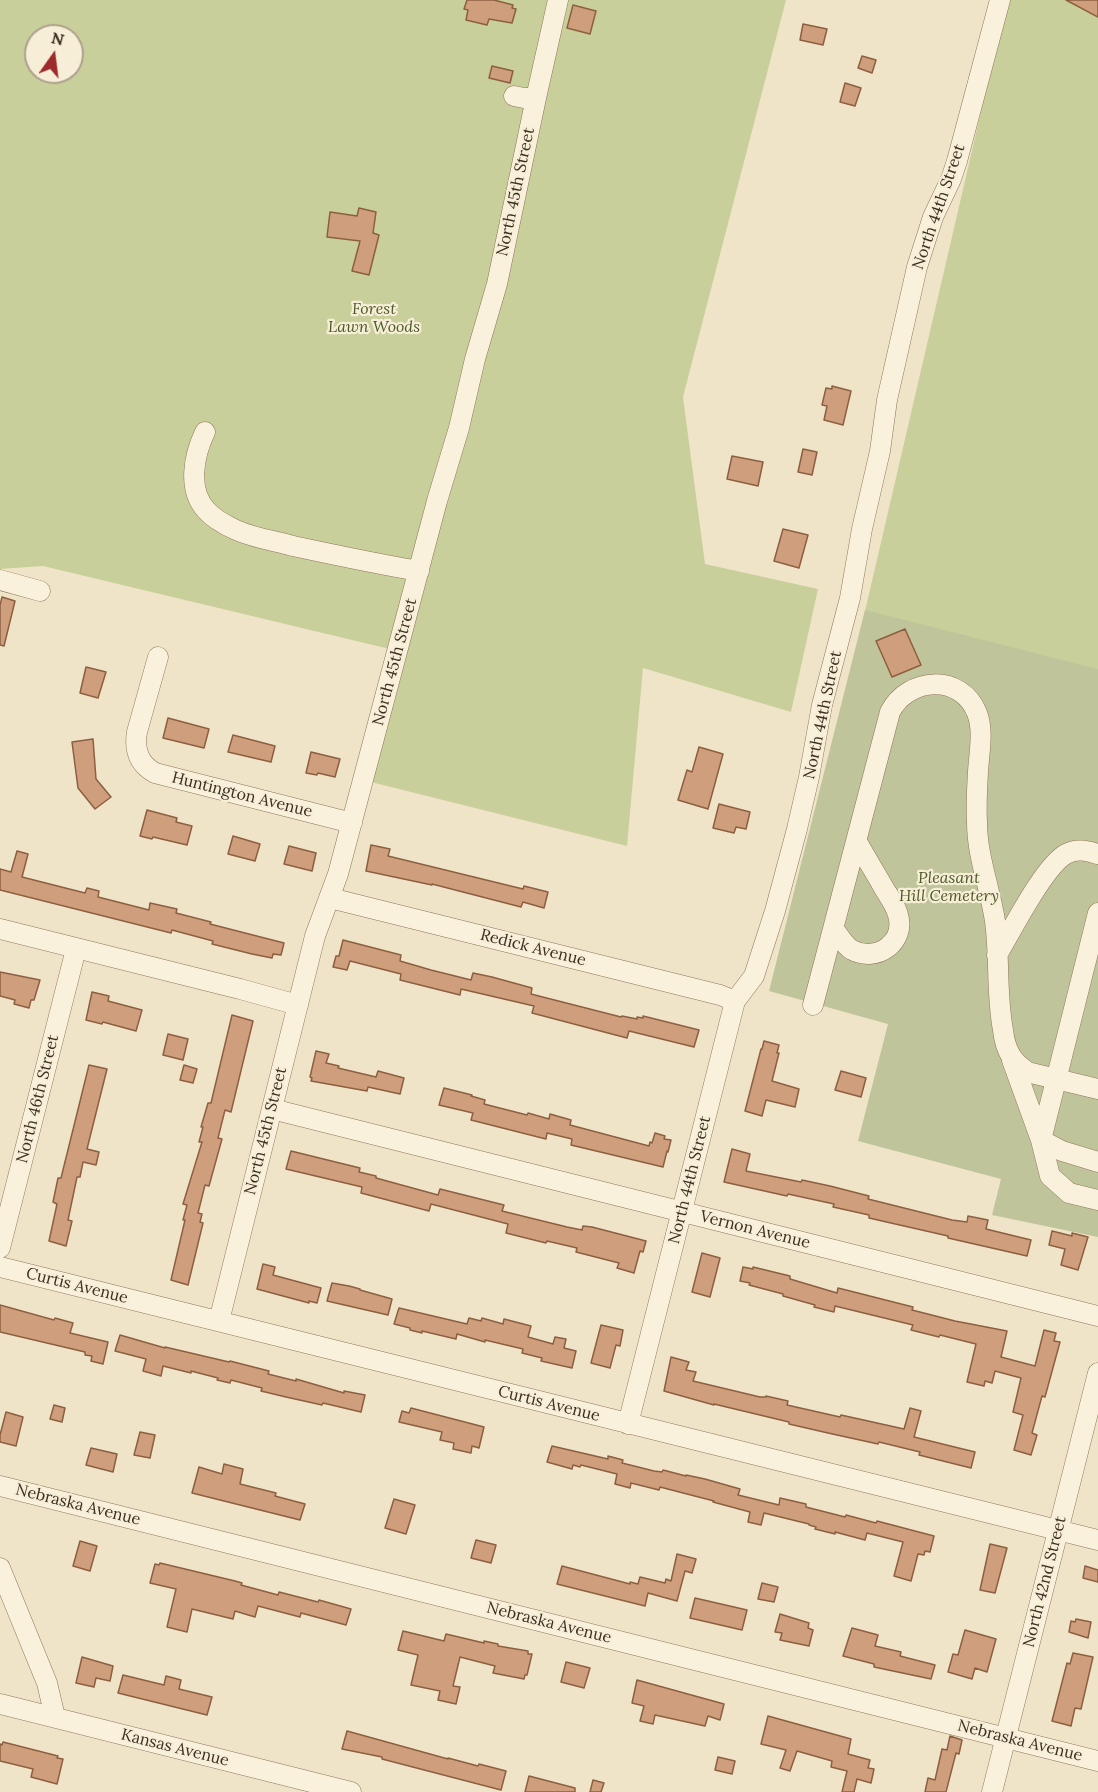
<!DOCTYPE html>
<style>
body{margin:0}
#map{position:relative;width:1098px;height:1792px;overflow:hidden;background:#f0e4c8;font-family:Lora,serif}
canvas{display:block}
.north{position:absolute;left:24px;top:24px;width:60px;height:60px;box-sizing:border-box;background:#f7eed8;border:2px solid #ada18e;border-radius:50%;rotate:14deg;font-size:16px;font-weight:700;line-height:24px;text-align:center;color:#3d2e20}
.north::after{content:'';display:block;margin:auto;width:21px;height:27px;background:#9e2a2b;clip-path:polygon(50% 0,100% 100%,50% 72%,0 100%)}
</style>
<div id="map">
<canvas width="1098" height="1792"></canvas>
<div class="north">N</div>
</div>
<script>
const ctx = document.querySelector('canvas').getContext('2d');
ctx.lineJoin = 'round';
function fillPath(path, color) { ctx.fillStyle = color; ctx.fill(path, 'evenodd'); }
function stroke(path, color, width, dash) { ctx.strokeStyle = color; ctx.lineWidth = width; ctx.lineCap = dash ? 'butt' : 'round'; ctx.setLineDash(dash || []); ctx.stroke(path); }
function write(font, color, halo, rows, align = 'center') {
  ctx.font = font + ' Lora,serif'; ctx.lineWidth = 4.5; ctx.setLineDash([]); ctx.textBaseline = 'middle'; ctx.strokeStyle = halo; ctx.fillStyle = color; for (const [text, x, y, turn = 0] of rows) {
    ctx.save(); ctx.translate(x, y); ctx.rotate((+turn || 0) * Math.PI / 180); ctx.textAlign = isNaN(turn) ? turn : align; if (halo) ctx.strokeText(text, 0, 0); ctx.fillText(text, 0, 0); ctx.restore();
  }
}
const green = new Path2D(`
 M0,0H786L683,397L705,564L818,589L791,712L643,668L627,846L363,780L398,651L43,566L0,569ZM36,36H72V72H36Z
 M1007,0H1098V673L862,624Z`);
const cemetery = new Path2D(`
 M865,610L1098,669V1237L992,1215L1001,1179L858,1141L888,1024L769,991Z`);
const building = new Path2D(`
 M467,0H494L513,5L512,8L516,9L512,23L489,19L487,25L466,20L468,10L464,9Z
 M1066,0H1098V17Z
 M573,5L596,11L590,34L567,28Z
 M803,24L827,29L823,45L800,40Z
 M862,56L876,60L872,73L858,68Z
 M492,66L513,71L510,83L489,78Z
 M845,83L861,88L855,106L840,102Z
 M359,208L376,212L373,233L379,235L369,275L352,271L360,241L327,237L330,212L357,216Z
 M832,386L851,391L843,425L824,420L827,406L822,405L826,388L832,389Z
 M803,449L817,452L812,475L798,472Z
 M732,456L763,462L758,486L727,479Z
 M783,529L808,535L799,568L774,561Z
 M2,597L15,601L4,646L0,645V605Z
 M905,629L921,665L892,677L876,641Z
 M86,667L106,672L98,698L80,693Z
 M168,718L209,729L204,748L163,738Z
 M233,735L275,746L271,762L228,752Z
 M93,739L96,779L111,797L95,809L78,788L72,742Z
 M699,747L723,754L708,809L678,800L687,770L692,772Z
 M311,752L340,759L335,777L318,773L317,775L306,773Z
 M719,804L750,812L746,829L736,827L734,833L713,828Z
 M147,810L177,818L176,822L192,826L187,845L153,837L152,839L140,836Z
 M233,836L260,844L255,861L228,854Z
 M371,845L390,849L388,856L523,889L524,886L548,892L544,908L523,902L521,907L432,884V885L366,871Z
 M289,846L316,853L312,871L284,864Z
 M17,851L28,854L22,877L85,893L87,888L99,891L98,897L149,910L150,903L177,909L176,913L211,922L210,924L284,943L281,955L273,954L272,958L252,954L212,944L213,941L172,930L171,933L0,890V869L11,872Z
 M343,940L401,955L400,961L431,970L471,980L473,973L492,977L532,988L531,994L621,1017L622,1016L637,1019V1017L643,1018V1016L699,1030L694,1047L629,1031L627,1038L532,1013L534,1006L461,989L460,995L400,980L401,974L350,961L347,970L333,967L336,956H339Z
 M0,972L40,980L34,1000H31L29,1008L14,1004L15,1000L0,996Z
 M92,992L109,996L108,1001L142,1010L136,1031L103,1022L102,1024L86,1020Z
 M232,1015L253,1021L231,1112L225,1110L218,1138L222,1139L209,1186L205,1185L198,1213L202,1214L200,1222L203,1223L188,1285L171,1280L185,1220H183L187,1205L183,1204L202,1142H199L203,1127H201L208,1103H211Z
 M168,1034L188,1039L183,1060L163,1055Z
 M764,1041L779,1045L777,1053H779L772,1081L799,1089L795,1107L766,1100L762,1116L745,1111L761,1049H762Z
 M316,1051L329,1054L326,1063L339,1066L338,1068L376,1077L378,1071L404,1078L400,1094L368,1087L367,1091L311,1081L312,1078L310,1077Z
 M89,1065L107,1069L87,1149L99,1152L96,1165L83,1162L80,1177H77L68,1220L72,1221L66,1246L49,1241L57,1204L53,1202L58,1178H61Z
 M184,1065L197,1069L193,1083L180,1080Z
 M841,1071L866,1078L861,1097L835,1090Z
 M444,1088L472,1095L471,1096L485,1100L484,1104L527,1115L528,1113L549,1119L550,1114L571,1120L570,1125L649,1146L650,1142L652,1143L655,1133L665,1136L664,1139L671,1140L668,1152L667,1151L663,1167L571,1145L572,1139L547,1133L546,1139L471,1120L473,1113L439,1105Z
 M732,1149L750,1154L746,1171L801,1182L802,1180L830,1186L869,1196L868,1199L952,1220L967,1222L968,1216L988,1220L986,1229L1031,1240L1027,1256L948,1238V1236L869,1218V1215L833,1207L834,1204L788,1194L787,1196L724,1182Z
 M291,1151L360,1168L359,1172L376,1176V1178L438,1195L440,1189L504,1205L502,1211L567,1227L582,1230L583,1226L592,1227L646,1241L643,1252L640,1251L634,1273L617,1268L619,1263L576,1252L577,1248L547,1241L546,1243L506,1233L508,1224L431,1204L429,1211L361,1193L362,1187L286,1169Z
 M1052,1231L1072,1236V1233L1088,1237L1078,1270L1061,1265L1065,1249L1049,1245Z
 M702,1253L720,1258L710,1297L692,1292Z
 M263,1264L275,1267L273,1275L321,1288L317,1303L309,1301V1303L257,1289Z
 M743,1267L753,1269V1267L790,1276V1279L837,1293L838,1288L854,1292L913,1307L912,1310L955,1321L1007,1331L1001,1357L1035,1366L1044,1330L1056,1333L1054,1341L1060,1342L1045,1397L1042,1396L1032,1433L1037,1435L1031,1455L1014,1450L1023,1415L1013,1412L1021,1378L995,1371L992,1383L985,1381L984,1386L967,1382L976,1344L940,1335L939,1337L911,1330L913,1325L835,1306L834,1312L814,1307L815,1305L783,1296V1294L749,1285L750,1283L740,1281Z
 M332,1283L349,1286L360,1289V1290L392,1299L388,1315L327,1301Z
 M0,1305L54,1320L55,1318L73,1323L70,1333L108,1342L103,1364L91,1361L92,1356L85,1355V1352L0,1332Z
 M399,1308L467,1324L469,1318L481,1321L482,1318L503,1324L504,1319L531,1326L528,1337L553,1344L555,1337L566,1339L564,1348L576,1351L572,1368L541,1361L542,1358L522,1353L523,1349L485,1340V1342L457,1334L456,1339L422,1331V1333L410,1330V1328L394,1324Z
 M601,1325L623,1330L620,1346L616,1345L610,1368L591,1363Z
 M120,1335L165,1348V1347L229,1362L230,1361L269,1371L268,1374L296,1381V1379L344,1393V1391L365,1395L361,1412L323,1403L322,1405L286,1397L261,1391L262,1388L231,1380L230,1383L217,1380L218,1378L191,1371V1373L163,1366L161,1376L143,1371L146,1359L115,1351Z
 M671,1357L689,1362L686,1370L696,1372L693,1381L760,1397H766V1396L788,1401L787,1405L840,1417L841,1415L904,1429L910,1408L921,1411L914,1437L975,1452L971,1468L919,1455L920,1452L879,1442L878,1444L828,1433L789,1424V1422L714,1404V1405L664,1391Z
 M54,1405L65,1408L62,1422L50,1419Z
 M411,1408L484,1427L479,1448L472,1446L471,1453L453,1449L454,1443L440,1440L442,1432L399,1422L402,1411L409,1413Z
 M6,1412L23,1417L16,1446L0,1442V1435Z
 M140,1432L155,1435L150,1458L134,1455Z
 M552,1446L608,1459V1456L623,1460L622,1463L654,1471L662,1472L663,1470L686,1476V1475L705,1479L740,1489L738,1495L779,1505L780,1498L806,1504V1507L845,1517L846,1515L876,1523L877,1521L934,1536L930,1552L925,1551L924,1555L918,1554L911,1581L894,1576L903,1542L867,1533L865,1540L835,1532V1534L815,1529L816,1527L809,1525V1524L764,1513L761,1525L748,1522L750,1512L713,1502L714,1501L660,1487L659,1490L631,1483L630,1488L615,1484L617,1474L581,1465L580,1467L573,1465L572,1469L547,1462Z
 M91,1448L117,1454L113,1472L86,1465Z
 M224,1464L243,1469L240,1484L276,1493L275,1496L305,1504L300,1520L192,1493L199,1467L222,1474Z
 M394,1499L415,1505L406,1534L385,1528Z
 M476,1540L496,1545L491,1563L471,1558Z
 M80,1541L97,1546L90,1571L73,1566Z
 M990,1544L1007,1548L995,1593L980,1590Z
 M677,1554L696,1559L692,1573L685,1571L677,1601L648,1593L645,1606L557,1584L562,1566L630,1584V1582L638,1584L640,1577L665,1583L666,1579L671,1581Z
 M160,1563L235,1581L242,1583L241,1585L278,1595L279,1592L318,1602L319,1600L351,1609L346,1625L301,1613L300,1617L258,1606L255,1617L235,1611L233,1619L192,1609L187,1632L167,1627L176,1589L150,1583L155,1564L159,1565Z
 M1085,1566L1098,1570V1582L1083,1578Z
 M762,1583L778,1587L774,1602L758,1599Z
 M695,1598L747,1610L742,1630L690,1618Z
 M780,1614L809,1623L808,1628L813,1630L809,1646L780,1640L782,1633L775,1632Z
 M1076,1619L1091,1622L1088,1638L1069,1632L1071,1621L1075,1622Z
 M852,1628L878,1635L875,1646L901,1652L900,1656L935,1665L931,1679L874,1667V1664L843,1656Z
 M965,1630L996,1639L987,1672L975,1668L972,1679L948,1672L953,1654L958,1655Z
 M403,1631L444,1641L446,1634L484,1643V1641L498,1644V1646L528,1651V1654H532L527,1675H525L524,1679L493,1673L495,1666L460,1657L453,1686L460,1687L456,1704L438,1700L440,1691L411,1685L418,1655L398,1650Z
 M1073,1653L1093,1657L1081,1709L1075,1708L1071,1726L1052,1721L1067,1663L1070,1664Z
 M82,1657L113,1666L110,1681L96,1678L94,1687L76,1683Z
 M566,1662L590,1668L584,1688L561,1682Z
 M123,1675L164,1685L166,1676L181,1680L179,1689L212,1697L207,1715L118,1693Z
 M637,1680L724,1704L720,1720L708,1716L705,1726L655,1715L653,1724L640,1721L644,1706L632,1703Z
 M768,1716L851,1739L848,1754L870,1760L868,1768L874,1769L871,1783L857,1779L854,1792H842L847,1771L831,1767L832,1761L797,1751L790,1771L780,1768L786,1750L761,1744Z
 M347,1731L448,1759V1758L478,1766L479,1764L506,1771L501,1790L382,1759V1757L342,1749Z
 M950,1736L962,1740L959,1754L956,1753L946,1792H925L928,1778L935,1780L942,1749L947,1750Z
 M3,1742L58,1756L57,1758L63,1759L57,1784L31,1777L33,1769L0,1761V1744L2,1745Z
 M718,1757L735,1761L732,1774L715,1770Z
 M529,1776L575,1788V1792H525Z
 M593,1780L604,1783L601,1792H590Z`);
const minor = new Path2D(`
 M514,96L524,98H536
 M205,432C194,455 187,489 206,510C214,519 225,525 236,530C254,538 275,541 293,546C335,555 377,564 419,571
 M0,580L40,591
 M158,657L137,732C134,750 139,764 155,773L352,823
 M330,898L720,995L735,1001
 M0,929L240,989L298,1005
 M834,929C839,936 845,946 852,950C877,963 906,942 898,915C896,906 890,898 885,890C876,874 866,858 857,842
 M997,955C1011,932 1044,866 1066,854C1077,848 1087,851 1098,854
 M813,1005L890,712C908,677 961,673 977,713C984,731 979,753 978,772C977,789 976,805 977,822C977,856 990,888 995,921C1000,957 996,993 1003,1030C1004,1039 1006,1048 1011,1056C1015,1063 1021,1067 1027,1072L1098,1089
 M1012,1060L1041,1140L1050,1176L1069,1193L1098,1200
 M272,1109L1098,1316
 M1041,1140L1098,913
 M1041,1140L1062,1151L1098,1162
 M0,1248L76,949
 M0,1267L1098,1540
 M219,1321L315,936L338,874L437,501L459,428L475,359L497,284L536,98L558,0
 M628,1424L735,1001L754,976L775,911L797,829L809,777L822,705L850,598L862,529L880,451L887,400L917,267L933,217L951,179L957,161L1000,0
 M0,1486L1098,1761
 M0,1568L47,1683L55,1717
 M0,1704L351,1792
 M992,1792L1098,1373`);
const streetNames = [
 ["North 45th Street",516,192,-78],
 ["North 44th Street",939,207,-71],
 ["North 45th Street",395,662,-75],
 ["North 44th Street",823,715,-78],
 ["Huntington Avenue",242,795,14],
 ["Redick Avenue",533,948,14],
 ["North 46th Street",38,1099,-76],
 ["North 45th Street",266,1131,-76],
 ["North 44th Street",690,1180,-76],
 ["Vernon Avenue",755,1230,14],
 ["Curtis Avenue",77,1286,14],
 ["Curtis Avenue",549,1404,14],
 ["Nebraska Avenue",78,1505,14],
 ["North 42nd Street",1045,1582,-76],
 ["Nebraska Avenue",549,1623,14],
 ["Nebraska Avenue",1020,1741,14],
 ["Kansas Avenue",175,1748,14]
];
const parkNames = [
 ["Forest",374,309],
 ["Lawn Woods",374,327],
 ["Pleasant",949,878],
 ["Hill Cemetery",949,896]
];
fillPath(green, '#c9cf9b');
fillPath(cemetery, '#bfc49a');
fillPath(building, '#cf9f7d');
stroke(building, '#8d5f41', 1.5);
stroke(minor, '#8d765c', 21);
stroke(minor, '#faf1dc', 20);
write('16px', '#3d2e20', '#f7eed8', streetNames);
write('italic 16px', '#4d5a26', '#f7eed8', parkNames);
</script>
